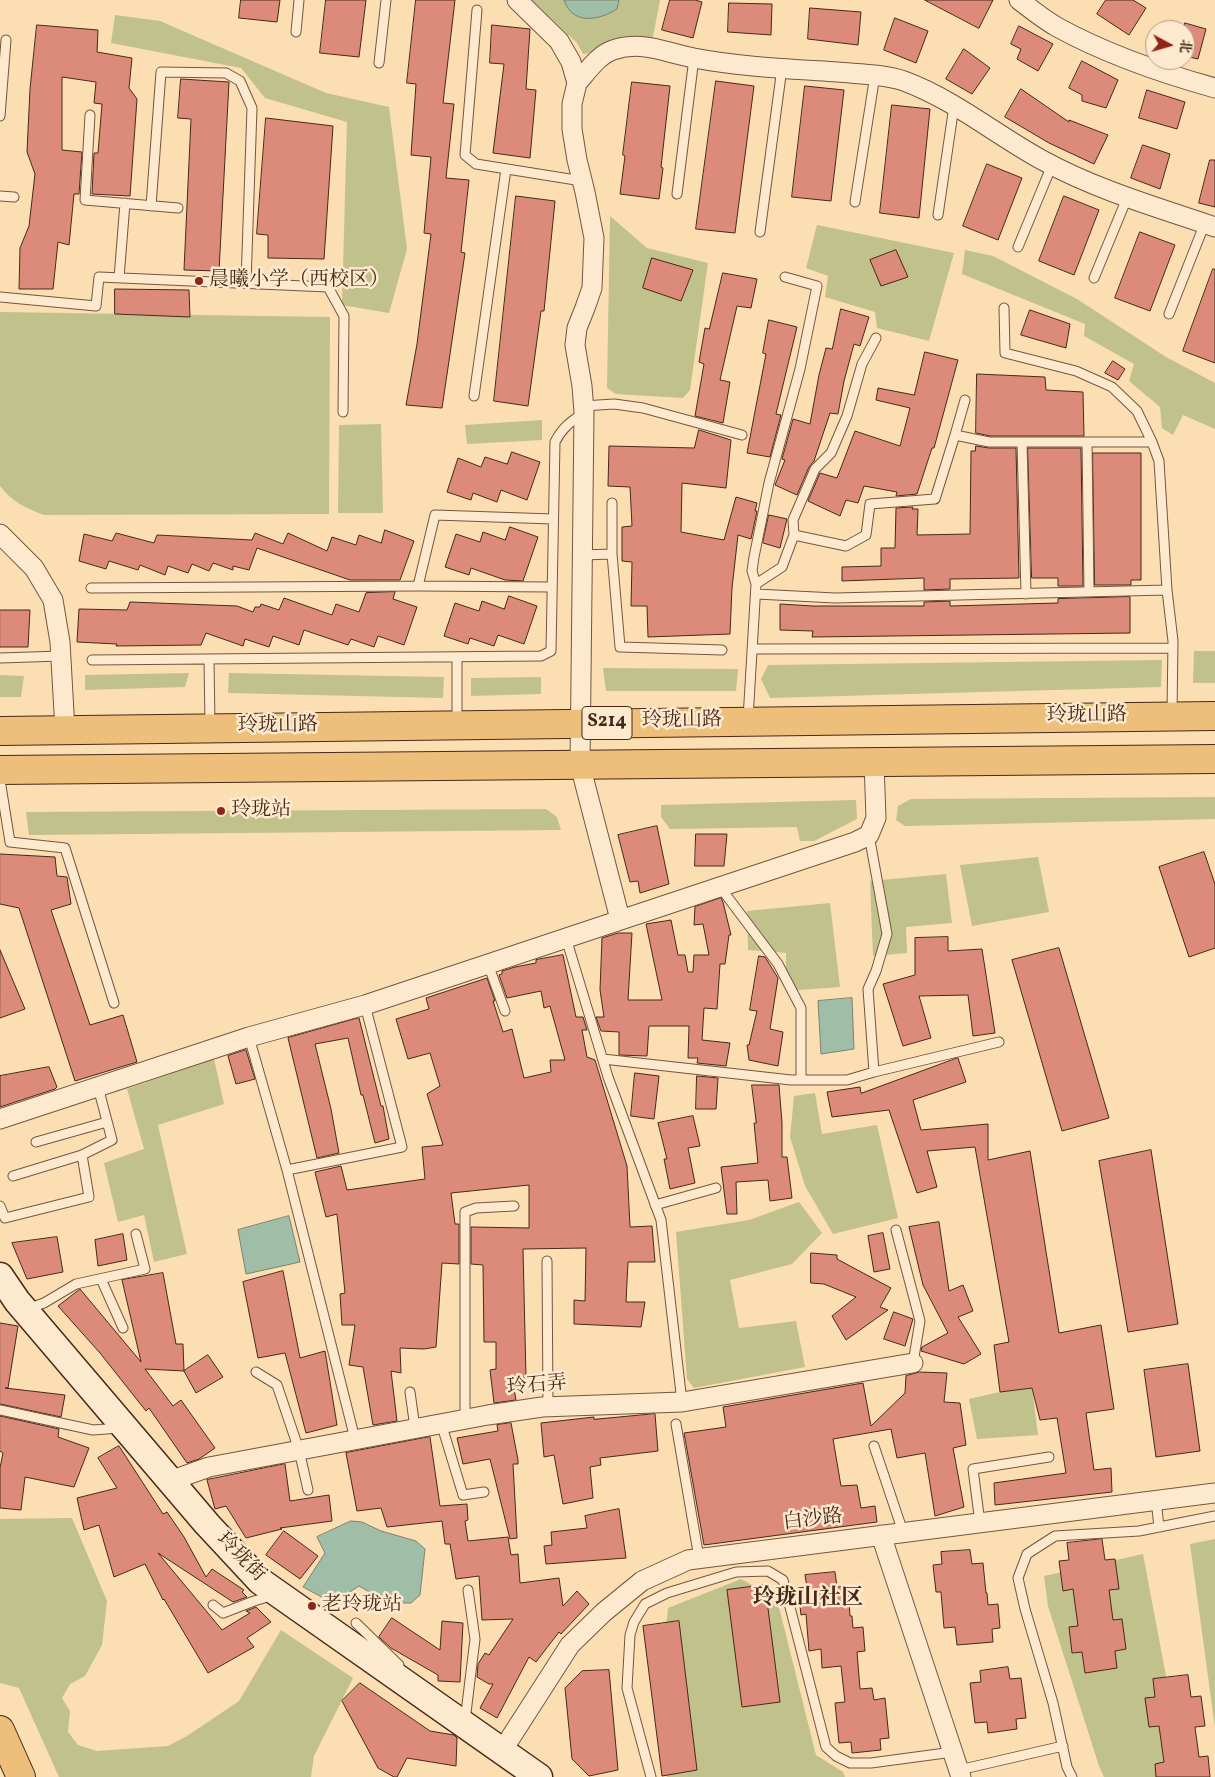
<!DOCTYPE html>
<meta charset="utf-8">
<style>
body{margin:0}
#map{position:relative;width:1215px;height:1777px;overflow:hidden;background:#fcdeb3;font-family:Vollkorn,"Noto Serif SC",serif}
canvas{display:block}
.north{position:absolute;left:1145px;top:20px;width:50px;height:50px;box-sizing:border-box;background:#fdeace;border:1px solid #b49c86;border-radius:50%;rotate:96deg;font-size:14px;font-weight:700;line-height:20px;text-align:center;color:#47281a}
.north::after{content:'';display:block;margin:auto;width:18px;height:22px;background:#8f2418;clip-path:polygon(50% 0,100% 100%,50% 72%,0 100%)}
</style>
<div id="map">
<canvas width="1215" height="1777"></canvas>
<div class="north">北</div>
</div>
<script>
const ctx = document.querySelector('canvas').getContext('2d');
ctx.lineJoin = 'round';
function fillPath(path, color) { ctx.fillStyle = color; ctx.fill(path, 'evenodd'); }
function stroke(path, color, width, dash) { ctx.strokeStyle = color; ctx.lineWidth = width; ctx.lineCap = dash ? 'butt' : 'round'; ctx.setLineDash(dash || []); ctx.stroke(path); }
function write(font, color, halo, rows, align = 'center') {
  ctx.font = font + ' Vollkorn,"Noto Serif SC",serif'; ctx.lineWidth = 5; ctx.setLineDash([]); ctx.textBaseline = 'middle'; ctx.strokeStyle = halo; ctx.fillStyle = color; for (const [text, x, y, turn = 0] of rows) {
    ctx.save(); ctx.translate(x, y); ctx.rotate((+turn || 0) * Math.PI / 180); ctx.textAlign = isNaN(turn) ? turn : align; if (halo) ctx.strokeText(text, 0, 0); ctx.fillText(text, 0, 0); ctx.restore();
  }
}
const green = new Path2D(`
 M532,0H660L653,37C636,37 620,36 604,44C595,48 594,53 583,54L577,43Z
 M115,15L160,21L326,93L389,107L407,249L389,313L342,305L347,122L265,98L241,68L111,43Z
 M610,216L647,248L708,263L690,390L683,398L616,394L607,388Z
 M817,225L954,253L929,341L877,328L875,312L825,297L828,276L806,268Z
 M965,250L993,256L1077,299L1166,357L1215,383V429L1183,415L1173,435L1162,428L1160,407L1129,381L1134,364L1084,336L1085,324L962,274Z
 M0,312L330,317L329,514L44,515C26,508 12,502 0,486Z
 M542,420V440L467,444L465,425Z
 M381,424L383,513H338L339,425Z
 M1194,651H1215V683H1193Z
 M1162,660L1161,687L770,698L761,679L768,665Z
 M603,668L738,669L736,691H606Z
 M189,673L185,687L85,690V675Z
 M229,673L444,677L443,698L228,693Z
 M0,675L24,676L21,697H0Z
 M541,677V694L471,696V678Z
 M1215,797V819L905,826L896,820L898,806L911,799Z
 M856,800L857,819L814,841H800L797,827L670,829L661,817V805Z
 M546,809L557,817L561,830L29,835L26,812Z
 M1038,857L1049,912L972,926L960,865Z
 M946,874L952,923L906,927L907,953L873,956L870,881Z
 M830,903L840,987L786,991V953L748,950L747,911Z
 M214,1059L224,1104L158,1125L187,1254L154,1262L144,1215L118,1222L104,1163L144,1149L127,1089Z
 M815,1093L822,1134L877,1125L898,1218L833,1234L805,1186L790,1137L794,1096Z
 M799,1202L822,1233L792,1264L730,1280L739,1328L796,1321L805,1367L694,1388L687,1379L676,1232L749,1220Z
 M1032,1388L1038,1435L977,1439L969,1399L1000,1392Z
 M72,1518L107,1601L102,1645L85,1676L70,1684L62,1698L70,1711L68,1732L78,1745L97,1751L168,1746L187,1736L239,1701L281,1630L353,1678L314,1756L311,1777H59L19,1688L0,1683V1519Z
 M1215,1539V1728L1190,1544Z
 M1143,1554L1185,1777H1104L1099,1766L1048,1606L1044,1576Z
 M741,1579L777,1599L816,1755L843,1772L845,1777H667L660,1686L668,1608Z`);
const water = new Path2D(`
 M564,0H619L617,9C598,21 572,25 564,0Z
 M852,998L854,1049L821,1054L818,1001Z
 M289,1216L300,1262L246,1274L238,1230Z
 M351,1521L362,1522L381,1531L416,1541L425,1549L420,1595L411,1603C390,1604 376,1596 359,1586L333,1603L303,1587L325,1553L317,1537Z`);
const building = new Path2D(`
 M241,0H280L277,22L239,18Z
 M326,0H366L359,57L320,53Z
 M416,0H455L443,103L454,104L446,178L469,180L461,252L465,253L442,408L406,405L417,344L431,234L424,233L431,157L411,155L416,84L407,83Z
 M670,0H695L702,2L693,38L662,30Z
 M925,0H993L979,28Z
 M1106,0H1133L1146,8L1129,35L1097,14Z
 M729,3L772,4L771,35L728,32Z
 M810,8L861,12L858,45L808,39Z
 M895,18L928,31L916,63L884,50Z
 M1185,23L1206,29L1198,59L1185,56Z
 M37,25L98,30L97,52L132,58L129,88L137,99L130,196L92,194L94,153H98L102,104L94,103L96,82L62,77V150L82,152L79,194H74L69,245L58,242L53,289H19L20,248L29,226L35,174L27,152L30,89Z
 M492,25L530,29L526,89L536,90L530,158L493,153L504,64L490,63Z
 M1019,26L1053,44L1038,71L1017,59L1021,49L1011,44Z
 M964,49L990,68L972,94L946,79Z
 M1082,61L1118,80L1106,108L1082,101V95L1069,88Z
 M181,79L229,82L219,271L184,270L191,119L178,118Z
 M716,81L754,86L735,233L696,229Z
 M632,82L670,86L661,167L663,168L659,199L620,194L625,156L623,155Z
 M805,86L844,90L831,201L792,197Z
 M1021,89L1069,122V120L1108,135L1094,164L1049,143L1005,117Z
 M1147,90L1185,102L1177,129L1139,118Z
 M892,105L930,109L919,218L880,213Z
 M266,118L333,126L324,259L268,258V235L257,234Z
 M1143,145L1170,154L1160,189L1131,178Z
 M1210,160H1215V207L1199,203Z
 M987,164L1022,178L998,240L963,226Z
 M516,196L555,201L544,311H541L528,406L494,401Z
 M1064,196L1099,210L1074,275L1039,261Z
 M1140,232L1175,245L1150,311L1115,298Z
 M896,250L908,277L881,286L870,260Z
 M652,258L693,270L681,301L643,288Z
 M1213,269H1215V363L1183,351Z
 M723,273L757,279L751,308L737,306L720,380L730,382L723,423L695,416L704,364L699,362L705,328L709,329Z
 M115,289L189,290L190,317L115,314Z
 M841,309L869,317L860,346L854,344L844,381L838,414L830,413L814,461L809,467L797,495L775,485L785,460L782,459L793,419L810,424L819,375L826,348L832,349Z
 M1030,310L1070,324L1066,348L1021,335Z
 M769,320L797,327L776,414L781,415L770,457L747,453L766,354L763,353Z
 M925,352L958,360L934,448H932L917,494L896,496L897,492L864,486L858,503L846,500L840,516L808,501L820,473L837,478L855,431L900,446L910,408L876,400L878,388L914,395Z
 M1113,361L1125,369L1118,380L1105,373Z
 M977,374L1045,377L1046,390L1083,392L1084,436H990L976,433Z
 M699,430L731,440L726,488L682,483L681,532L724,540L736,497L757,503L755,511H757L751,539L738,535L732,588L730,634L648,637L647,606H631L632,562L622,561V527L632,526L630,487L608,486L609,446L694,448Z
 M976,446L989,448H1016L1019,578L950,579V589L924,590V578L842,581V567L881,566V548H895L896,508L913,507L912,509H918L917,535L970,534L971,451H975Z
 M1028,448H1081L1083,586H1058V578H1032Z
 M512,452L540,462L527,500L501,490L497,502L473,493L471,500L447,492L458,458L481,467L485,457L507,464Z
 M1093,453H1141V580H1131V585H1095Z
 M769,515L787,519L780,548L763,543Z
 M510,527L538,537L523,581L505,580L471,568L469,575L445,567L456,534L480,542L483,532L505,540Z
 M385,530L414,541L400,580H350L257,548L249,570L233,566V570L213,563L209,571L192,564L188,573L168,566L165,575L140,565L138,570L109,561L106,569L79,561L84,534L112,541L116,533L154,543L157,535L252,540L255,533L283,544L288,533L327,551L332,537L356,545L359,535L381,543Z
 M395,592L393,599L417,607L404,645L378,636L374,647L351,639L348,645L304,630L299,645L273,636L269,647L245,639L243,646L206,633L201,645L116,646L117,644L77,642L79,609L127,610L130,602L237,606L253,612L255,607H260L261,604L279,610L284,598L332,615L336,604L359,612L366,593Z
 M509,596L537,606L524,644L498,635L494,646L470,638L468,644L444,636L455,603L479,611L482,601L504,609Z
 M1130,597V633L812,637L813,631L780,630V604L813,606H924V602L950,601V606L1058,603V599Z
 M0,610H30L28,647H0Z
 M657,826L669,884L640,893L638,881L630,882L618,835Z
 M696,834H727L724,866H695Z
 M1204,852L1215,884V948L1189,957L1159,867Z
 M0,854L55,857L57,876L67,877L71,904L51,910L90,1025L123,1015L137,1062L75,1081L19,908L0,904Z
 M721,898L723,902L731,935H729L725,964H720L717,1009L704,1008L702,1040L730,1043L726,1066L697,1063L698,1058H688L689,1026H649L647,1056L619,1055V1032L601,1031L596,1017H604L600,990L602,938L618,933H632L628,1000H662L646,924L671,920L678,955H685L688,972H693L694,955H709L703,924L694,925L695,907Z
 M948,937V951L982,949L995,1033L973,1036L968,995L919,996L931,1038L903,1046L883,984L915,975V938Z
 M1059,948L1109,1118L1062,1131L1012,960Z
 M0,950L25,1009L0,1018Z
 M563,955L576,1017H583L587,1030H582L587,1057L595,1060L627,1166L630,1227L652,1226L655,1262H628L626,1302H645L641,1327L574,1324V1300L585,1301L586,1248L523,1249L526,1378L512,1379L516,1400L494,1403L490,1370L496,1369V1342H484L483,1265L471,1264V1227L529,1228V1185L451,1193L455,1224H459V1264L442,1263L436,1347L424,1349L400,1348L401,1373L391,1371L397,1421L373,1425L363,1367L349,1365L355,1325H342L340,1294L345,1293L337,1214L326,1217L315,1172L341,1166L347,1190L425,1179L422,1147L443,1145L427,1094L440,1086L430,1053L408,1059L396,1019L429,1009L426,998L487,978L495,1001H493L503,1032L512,1029L524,1078L551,1072L550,1060H565L550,1006L544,1008L541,991L507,998L499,975L502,974V971L515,967L536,963V960Z
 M759,956L765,957L778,978L770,1029L783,1032L778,1066L749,1060L747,1045H749L757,1011L750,1010Z
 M359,1018L381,1106H383L389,1139L375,1143L363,1095H361L348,1038L315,1044L331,1109L339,1153L317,1158L288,1038Z
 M246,1050L255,1079L236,1084L228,1056Z
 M958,1058L966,1082L913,1100L921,1130L988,1124V1160L1030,1151L1059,1333L1101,1325L1114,1409L1086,1413L1094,1470L1111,1468L1112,1492L995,1505L994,1483L1066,1473L1057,1418L1040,1420L1032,1388L1000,1392L994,1345L1009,1342L975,1147L927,1151L937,1187L917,1193L889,1110L832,1117L827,1092L860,1087L861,1093Z
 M49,1067L57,1087L55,1089L0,1107V1076Z
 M635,1073L659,1076L654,1119L631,1116Z
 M697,1076L718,1078L716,1109H696Z
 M752,1085H779L782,1123V1157H787L792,1198L770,1201L768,1180L736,1182L737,1214H727L721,1167L758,1163L754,1123H756Z
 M693,1116L700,1146L688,1148L695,1183L670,1189L664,1159H667L658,1123Z
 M1151,1150L1178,1324L1128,1332L1099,1161Z
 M939,1222L949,1291L963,1285L973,1311L958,1317L981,1354L964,1364L921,1351L922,1347L948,1333L923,1285L909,1227Z
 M883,1233L890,1269L874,1272L868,1236Z
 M123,1234L127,1260L98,1266L95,1240Z
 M57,1237L63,1272L27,1279L12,1243Z
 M811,1253L837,1255V1259L891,1288L880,1307L888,1310L846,1340L832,1316L856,1297L824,1284L811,1283Z
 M283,1271L300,1358L325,1351L337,1425L306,1433L285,1353L258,1358L243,1282Z
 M163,1273L176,1344H183L184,1371L145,1369L173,1406L181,1400L215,1448L199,1459L187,1463L149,1408L146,1411L100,1353L58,1306L80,1289L141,1362L122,1280Z
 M894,1312L913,1319L905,1346L884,1339Z
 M0,1323L18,1326L8,1388H5L65,1395L61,1417L0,1404Z
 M208,1355L223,1377L196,1393L184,1371Z
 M1188,1364L1200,1451L1156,1457L1144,1370Z
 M920,1372L947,1373L944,1402L960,1403L966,1445L953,1448L964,1507L935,1516L925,1453L897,1458L891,1429L833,1439L841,1486L857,1485L861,1508L875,1506L877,1522L704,1545L684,1433L726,1427L723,1407L863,1383L871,1426L905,1393L906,1376Z
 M655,1414L658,1451L600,1458L601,1465L590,1467L593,1498L563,1504L554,1455L544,1457L541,1423L594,1417V1419Z
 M0,1416L59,1429L58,1437L89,1448L74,1487L25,1477L21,1510L0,1508V1468L3,1453L0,1451Z
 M511,1423L518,1460V1464H513L517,1538L510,1539L490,1459L463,1464L457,1438L498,1431L497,1425Z
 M430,1437L440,1506L467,1504L468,1520L465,1521L468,1541L508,1537L511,1555L518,1554L520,1583L559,1578L563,1606L577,1591L589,1604L561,1634L559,1632L536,1662L529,1657L497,1718L480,1708L493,1684H489L477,1677L478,1664L485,1653L489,1655L513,1619L482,1620L479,1576L456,1579L450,1544H445L442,1521L387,1527L381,1508L357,1511L346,1453Z
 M119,1446L163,1514L167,1512L184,1537L206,1577L212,1569L244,1590L242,1592L247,1597L233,1602L158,1553L222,1630L250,1613L246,1611L256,1607L271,1622L247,1638L254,1647L208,1673L164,1599L163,1600L145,1564L114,1577L99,1525L84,1530L77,1498L117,1488L98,1458Z
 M285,1464L290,1501L329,1495L332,1521L280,1528L282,1529L246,1538L226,1506L215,1509L207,1480Z
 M619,1509L626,1558L546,1564L544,1546L552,1545L551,1532L587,1528L585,1516Z
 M284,1531L318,1556L300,1579L266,1555Z
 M1102,1539L1105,1560L1115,1559L1119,1589L1109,1590L1113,1620L1122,1619L1126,1649L1115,1651L1117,1668L1085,1673L1082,1652L1072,1653L1069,1627L1078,1626L1073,1589L1063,1591L1059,1561L1069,1560L1067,1543Z
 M970,1550L972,1564L983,1563L986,1593H987L988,1605L998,1604L1000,1628L992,1629L993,1642L957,1645L955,1627L944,1628L941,1592H936L933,1565L942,1564L941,1552Z
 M835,1572L837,1587L848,1586L850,1616H852L853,1628L863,1627L865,1651L857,1652L860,1689L872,1688L874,1700L885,1698L889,1738L880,1739L881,1750L852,1753L851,1742L839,1743L835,1703L845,1702L841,1666L822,1668L821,1649L809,1651L806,1614L801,1615L798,1588L807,1587L805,1575Z
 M765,1585L780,1702L742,1707L727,1590Z
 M392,1618L440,1650L442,1621L463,1623L460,1682L438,1681V1675L391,1648L379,1637Z
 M679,1621L697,1770L662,1776L643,1626Z
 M1008,1667L1010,1679L1021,1678L1026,1718L1016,1719L1017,1729L988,1733L987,1722L975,1723L970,1683L981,1682L980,1671Z
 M609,1670L618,1770L589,1776L572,1759L565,1688L582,1671Z
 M1188,1675L1191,1697L1201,1696L1205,1726L1195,1727L1199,1757L1208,1756L1210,1777H1156L1155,1764L1164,1762L1159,1726L1149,1727L1145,1698L1155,1697L1153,1679Z
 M360,1683L430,1731L454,1735L457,1738L456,1766L407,1758L397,1777H394L378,1768L342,1701Z`);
const lane = new Path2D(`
 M477,10L465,155L476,164L582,181
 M296,32L299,0
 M379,63L386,0
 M90,115L85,200L178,208
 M0,116L6,40
 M677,194L694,58
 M0,196L14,197
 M855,202L875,75
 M151,206L161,72L226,73L240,81L252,108L246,283
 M938,215L954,106
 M760,232L782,68
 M1018,247L1052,165
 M119,278L125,203
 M1094,278L1127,198
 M0,297L96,306L99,277L328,287L344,316L343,412
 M1004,308L1005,353L1076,371L1112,387L1137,411L1152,442L1159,461L1167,590L1173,641L1172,713
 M1169,314L1205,223
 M474,396L506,169
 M965,400L955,435L989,442H1152
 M583,406L614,404L643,408L742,435
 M1022,442L1026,594
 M1087,442L1089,592
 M612,503V554L620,647L722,650
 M794,535L846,546L866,535L870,504L935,499L955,435
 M582,555L612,554
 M756,584L782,567L794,535L793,520L815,469L831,453L847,416L862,364L876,338
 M418,586L435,515L553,519
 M91,588L418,586L552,587
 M756,594L835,598L1167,590
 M752,649L1173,648
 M0,658L61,656
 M209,659L210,726
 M92,660L541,656L551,651L555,442C562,428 571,421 584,413
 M748,719L756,584L752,571L754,557L769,483L800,369L817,286L785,277
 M457,722V657
 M0,780L10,842L65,848L114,1003
 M720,887L778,964L801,1008V1080
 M566,938L608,1077L661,1220L682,1402
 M488,964L505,1011
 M249,1037L287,1170L355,1439
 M603,1059L791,1080H847L874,1072L868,989L876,971L887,934L869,835
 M874,1072L999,1042
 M36,1142L107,1122
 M287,1170L402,1147L365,1005
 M13,1176L82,1155
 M655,1205L716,1188
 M0,1206L5,1218L89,1197L82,1155L112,1140L98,1087
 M896,1230L920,1321L913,1363
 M547,1261L548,1407
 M101,1279L123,1328
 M27,1309L44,1303L76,1284L145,1269L136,1234
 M256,1372L277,1385L299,1450L308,1490
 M410,1392L415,1428
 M0,1410L93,1430L120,1428
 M465,1419V1212L476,1208L514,1206
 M441,1423L463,1495L484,1492
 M676,1424L699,1558
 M874,1446L903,1532
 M1156,1500L1159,1527
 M980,1523L973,1469L1049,1457
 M213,1605L223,1613L254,1601L274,1595
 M356,1623L399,1665
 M465,1721L475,1639L468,1590
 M959,1770L1063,1746
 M651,1777L627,1688L630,1635L634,1622L645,1604L667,1593L736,1572L768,1571L783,1580L826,1747L836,1756L850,1763H871L953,1752
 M1072,1777L1067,1767L1053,1703L1025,1609L1018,1578L1027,1554L1055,1536L1139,1531L1215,1516`);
const street = new Path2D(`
 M517,0L559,41L571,62L577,83L572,104V129L577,160L585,192L594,238L592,288L585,308L577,328L575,345L582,386L584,412L580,765L620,919
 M1019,0C1031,9 1043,19 1057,27C1106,54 1161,73 1215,88
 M577,83C587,72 598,55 613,50C643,40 666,53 694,58C741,67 790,69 837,72C859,74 884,74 904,81C955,100 996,135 1042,160C1097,190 1156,207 1215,227
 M0,534L34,568L53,600L60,642L65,730
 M0,1119L249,1037L365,1005L855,842L869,835L876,818L874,762
 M170,1481L209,1467L488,1415L542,1407L682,1402L913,1363
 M881,1535L961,1777
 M502,1751L570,1645L604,1612L642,1581L688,1560L1215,1493`);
const secondary = new Path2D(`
 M0,1276L17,1301L207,1524L260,1581L539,1777`);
const primary = new Path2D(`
 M0,731L1215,716
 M0,770L1215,759`);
const highway = new Path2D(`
 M0,1730L21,1777`);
const markers = [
 [199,281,5,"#8f2418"],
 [221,811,5,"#8f2418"],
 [312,1606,5,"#8f2418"]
];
const shields = [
 [607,723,50]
];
const shieldNames = [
 ["S214",607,723]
];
const poiNames = [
 ["晨曦小学（西校区）",209,281],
 ["玲珑站",231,811],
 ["老玲珑站",322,1606]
];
const streetNames = [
 ["玲珑山路",1087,717,-1],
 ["玲珑山路",682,722,-1],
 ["玲珑山路",278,727,-1],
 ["玲石弄",537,1387,-5],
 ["白沙路",813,1521,-7],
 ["玲珑街",240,1558,45]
];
const quarterNames = [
 ["玲珑山社区",808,1600]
];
fillPath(green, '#c1c18b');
fillPath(water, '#a0bda7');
stroke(water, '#7c816f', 1);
fillPath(building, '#dc8b7b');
stroke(building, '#47281a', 1);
stroke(lane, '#745640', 11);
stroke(street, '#745640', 21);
stroke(secondary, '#47281a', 29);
stroke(primary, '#47281a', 30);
stroke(highway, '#47281a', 30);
stroke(lane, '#fdeace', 9);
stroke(street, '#fdeace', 19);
stroke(secondary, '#fdeace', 26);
stroke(primary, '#eebf7a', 28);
stroke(highway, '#eebf7a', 28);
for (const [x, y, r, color] of markers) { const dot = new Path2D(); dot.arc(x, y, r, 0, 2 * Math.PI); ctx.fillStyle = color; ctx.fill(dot); stroke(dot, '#fdeace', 2); }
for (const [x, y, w] of shields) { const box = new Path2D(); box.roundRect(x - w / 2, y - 16.5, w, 33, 4); ctx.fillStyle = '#fdeace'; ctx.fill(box); stroke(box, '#47281a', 1); }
write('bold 19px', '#47281a', null, shieldNames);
write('20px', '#47281a', '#fdeace', poiNames, 'left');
write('20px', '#47281a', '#fdeace', streetNames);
write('bold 22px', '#47281a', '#fdeace', quarterNames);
</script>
